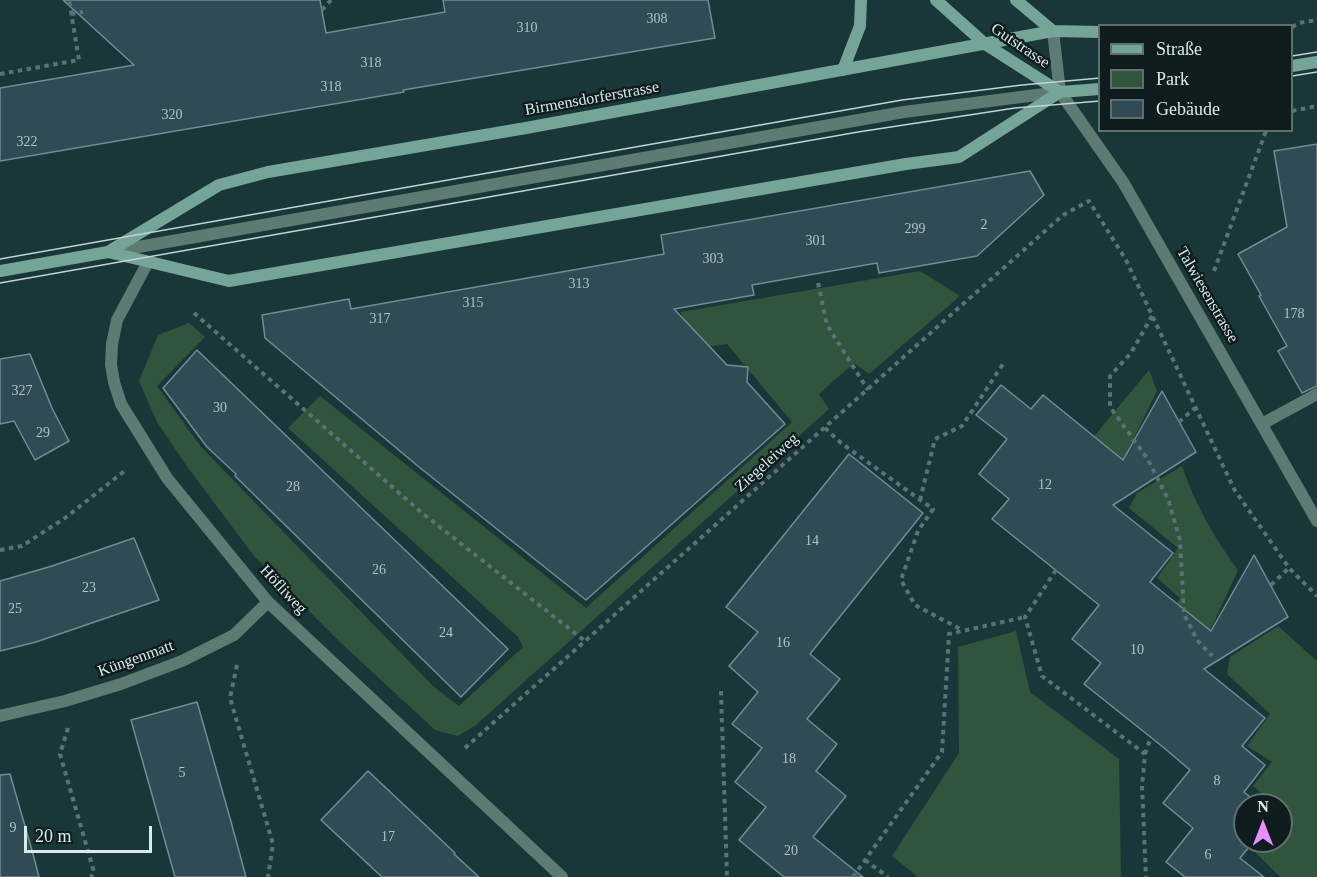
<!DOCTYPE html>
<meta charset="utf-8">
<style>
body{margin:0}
#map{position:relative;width:1317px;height:877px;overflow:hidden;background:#193739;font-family:"Times New Roman",serif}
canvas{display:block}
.legend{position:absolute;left:1098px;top:24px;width:195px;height:108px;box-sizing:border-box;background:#0f1c1d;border:2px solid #606e6f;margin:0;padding:8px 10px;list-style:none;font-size:18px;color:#d9eaeb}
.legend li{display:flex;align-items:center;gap:12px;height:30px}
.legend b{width:30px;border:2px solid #606e6f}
.north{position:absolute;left:1233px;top:793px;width:60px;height:60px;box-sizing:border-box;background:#0f1c1d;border:2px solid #606e6f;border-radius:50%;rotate:0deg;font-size:16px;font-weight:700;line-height:24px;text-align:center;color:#d9eaeb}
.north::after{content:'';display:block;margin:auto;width:21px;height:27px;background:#e98dfe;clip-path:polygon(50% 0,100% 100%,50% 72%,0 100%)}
.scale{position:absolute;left:24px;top:826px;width:128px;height:27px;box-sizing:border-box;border:3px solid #d9eaeb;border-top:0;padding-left:8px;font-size:18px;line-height:21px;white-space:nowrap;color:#d9eaeb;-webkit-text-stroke:4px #0f1c1d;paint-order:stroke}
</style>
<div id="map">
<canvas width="1317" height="877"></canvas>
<ul class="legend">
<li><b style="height:8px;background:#75a498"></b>Straße</li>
<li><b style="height:16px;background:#31543c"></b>Park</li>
<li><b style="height:16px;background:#314b55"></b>Gebäude</li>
</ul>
<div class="north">N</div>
<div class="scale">20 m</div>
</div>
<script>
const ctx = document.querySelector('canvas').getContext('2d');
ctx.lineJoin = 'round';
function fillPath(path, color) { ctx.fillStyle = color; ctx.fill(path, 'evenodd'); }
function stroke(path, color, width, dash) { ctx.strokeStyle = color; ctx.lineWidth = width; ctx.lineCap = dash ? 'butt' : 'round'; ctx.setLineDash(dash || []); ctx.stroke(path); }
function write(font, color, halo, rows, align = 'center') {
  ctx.font = font + ' "Times New Roman",serif'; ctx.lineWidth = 5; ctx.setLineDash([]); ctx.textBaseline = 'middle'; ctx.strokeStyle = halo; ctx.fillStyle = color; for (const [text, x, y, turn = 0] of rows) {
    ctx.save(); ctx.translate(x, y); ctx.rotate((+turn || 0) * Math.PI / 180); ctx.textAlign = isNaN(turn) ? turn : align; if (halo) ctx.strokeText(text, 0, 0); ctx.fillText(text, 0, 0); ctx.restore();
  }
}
const green = new Path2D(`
 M920,271L960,296L869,374L854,363L819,394L829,409L476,725L458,736L435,730L342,644L254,556L186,465L157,422L139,381L158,335L189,323L205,337L157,386L202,448L433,686L459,706L523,647L518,637L288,428L320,396L586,608L792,422L727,344L687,350L681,312Z
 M1149,370L1157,391L1116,474L1081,452Z
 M1182,466C1195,504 1214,538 1238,570L1208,635L1168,620L1180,598L1157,578L1178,548L1129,508L1137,493Z
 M1278,626L1317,661V877H1280L1253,850L1260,841H1281V805H1275L1253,786L1272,762L1247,746L1270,714L1227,674L1230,657Z
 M1016,631L1030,692L1119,759L1121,877H918L892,856L959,753L958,647Z`);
const building = new Path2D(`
 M63,0H320L326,33L445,12L443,0H708L715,38L403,90L404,92L0,161V88L134,65Z
 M1317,144V386L1302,393L1278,351L1287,346L1259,296L1261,295L1238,254L1287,227L1274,151Z
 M1030,171L1044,195L977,256L879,273L877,263L752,285L754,295L674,309L727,365L748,367L747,382L785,424L586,600L419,467L265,338L262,315L349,299L351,309L664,254L661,235Z
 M197,350L508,649L461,697L235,476L236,474L207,447L163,388Z
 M30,354L52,408L69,441L35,460L14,421L0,424V359Z
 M1001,385L1031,409L1043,395L1123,460L1162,391L1196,452L1113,505L1173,553L1150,582L1211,631L1254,555L1288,617L1204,669L1265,718L1242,746L1265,765L1244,792L1260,805H1245V841H1254L1240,858L1264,877H1185L1166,862L1193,828L1163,803L1190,770L1163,747L1084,684L1101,663L1072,639L1099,605L992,519L1009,499L979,474L1007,439L976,415Z
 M849,454L923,513L810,654L840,679L807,719L837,744L816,771L846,796L813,837L863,877H784L739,840L766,807L735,782L762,748L732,724L758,692L729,666L758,632L726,607Z
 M134,538L159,600L36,642L0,651V581L52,566Z
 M197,702L230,818L246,877H175L131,720Z
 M368,771L455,853L454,854L479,877H382L321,820Z
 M10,774L33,854L39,877H0V775Z`);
const path = new Path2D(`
 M322,10L331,0
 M71,14L83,12
 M1292,27L1299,23L1317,20
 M0,74L79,60L69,0
 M1292,111L1317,106
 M1214,271L1266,131
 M818,283L827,325L868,390
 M194,313L422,513L585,641
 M1152,316L1131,353L1110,376V407L1147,458L1168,499L1180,540L1184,614L1197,640L1212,656
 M1179,422L1195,408
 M825,428L841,443L933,509L918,531L901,580L915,605L962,630
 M920,500L935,439L962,426L1005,361
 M0,550L22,546L65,518L127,469
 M1056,570L1025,617L1042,676L1145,754L1142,786L1146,877
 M1271,585L1289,568
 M237,665L230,698L273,844L268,877
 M721,691L727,877
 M68,728L60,754L94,872L91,877
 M465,748L1063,215L1089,201L1126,260L1234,489L1289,568L1317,596
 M1145,754L1151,737
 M865,860L888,877
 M853,877L942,752L949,634L1025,617`);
const service = new Path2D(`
 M110,252L904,112L1060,92L1053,31
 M1262,424L1317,394`);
const minor = new Path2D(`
 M1060,92L1123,182L1317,521
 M148,262L117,320L112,344L111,365L114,382L121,404L167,478L268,602L562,877
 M0,716L65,701L121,684L182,661L234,635L268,602`);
const secondary = new Path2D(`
 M936,0L985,44L1060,92
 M1016,0L1053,31
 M1292,66L1317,62
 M843,70L860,26L861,0
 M108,252L229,281L906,164L959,157L1060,92L1100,89
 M0,271L108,252L219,185L268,172L526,128L1053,31L1100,32`);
const tram = new Path2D(`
 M1292,56L1317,52
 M1292,76L1317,72
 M0,259L902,100L1022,85L1100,78
 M0,283L858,132L1015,108L1100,101`);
const numberNames = [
 ["308",657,19],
 ["310",527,28],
 ["318",371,63],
 ["318",331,87],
 ["320",172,115],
 ["322",27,142],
 ["2",984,225],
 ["299",915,229],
 ["301",816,241],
 ["303",713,259],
 ["313",579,284],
 ["315",473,303],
 ["178",1294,314],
 ["317",380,319],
 ["327",22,391],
 ["30",220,408],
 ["29",43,433],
 ["12",1045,485],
 ["28",293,487],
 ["14",812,541],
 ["26",379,570],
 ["23",89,588],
 ["25",15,609],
 ["24",446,633],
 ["16",783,643],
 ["10",1137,650],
 ["18",789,759],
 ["5",182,773],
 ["8",1217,781],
 ["9",13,828],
 ["17",388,837],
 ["20",791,851],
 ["6",1208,855]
];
const streetNames = [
 ["Gutstrasse",1020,46,34],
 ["Birmensdorferstrasse",592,99,-10],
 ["Talwiesenstrasse",1207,295,60],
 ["Ziegeleiweg",767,463,-42],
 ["Höfliweg",283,590,47],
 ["Küngenmatt",136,659,-20]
];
fillPath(green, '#31543c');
fillPath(building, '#314b55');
stroke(building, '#708c97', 1.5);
stroke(path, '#597375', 4, [4.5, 4.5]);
stroke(service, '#5e7b73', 12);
stroke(minor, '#5e7b73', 12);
stroke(secondary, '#75a498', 12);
stroke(tram, '#c1d3d4', 1.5);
write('14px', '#afc2c6', null, numberNames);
write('16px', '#d9eaeb', '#0f1c1d', streetNames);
</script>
